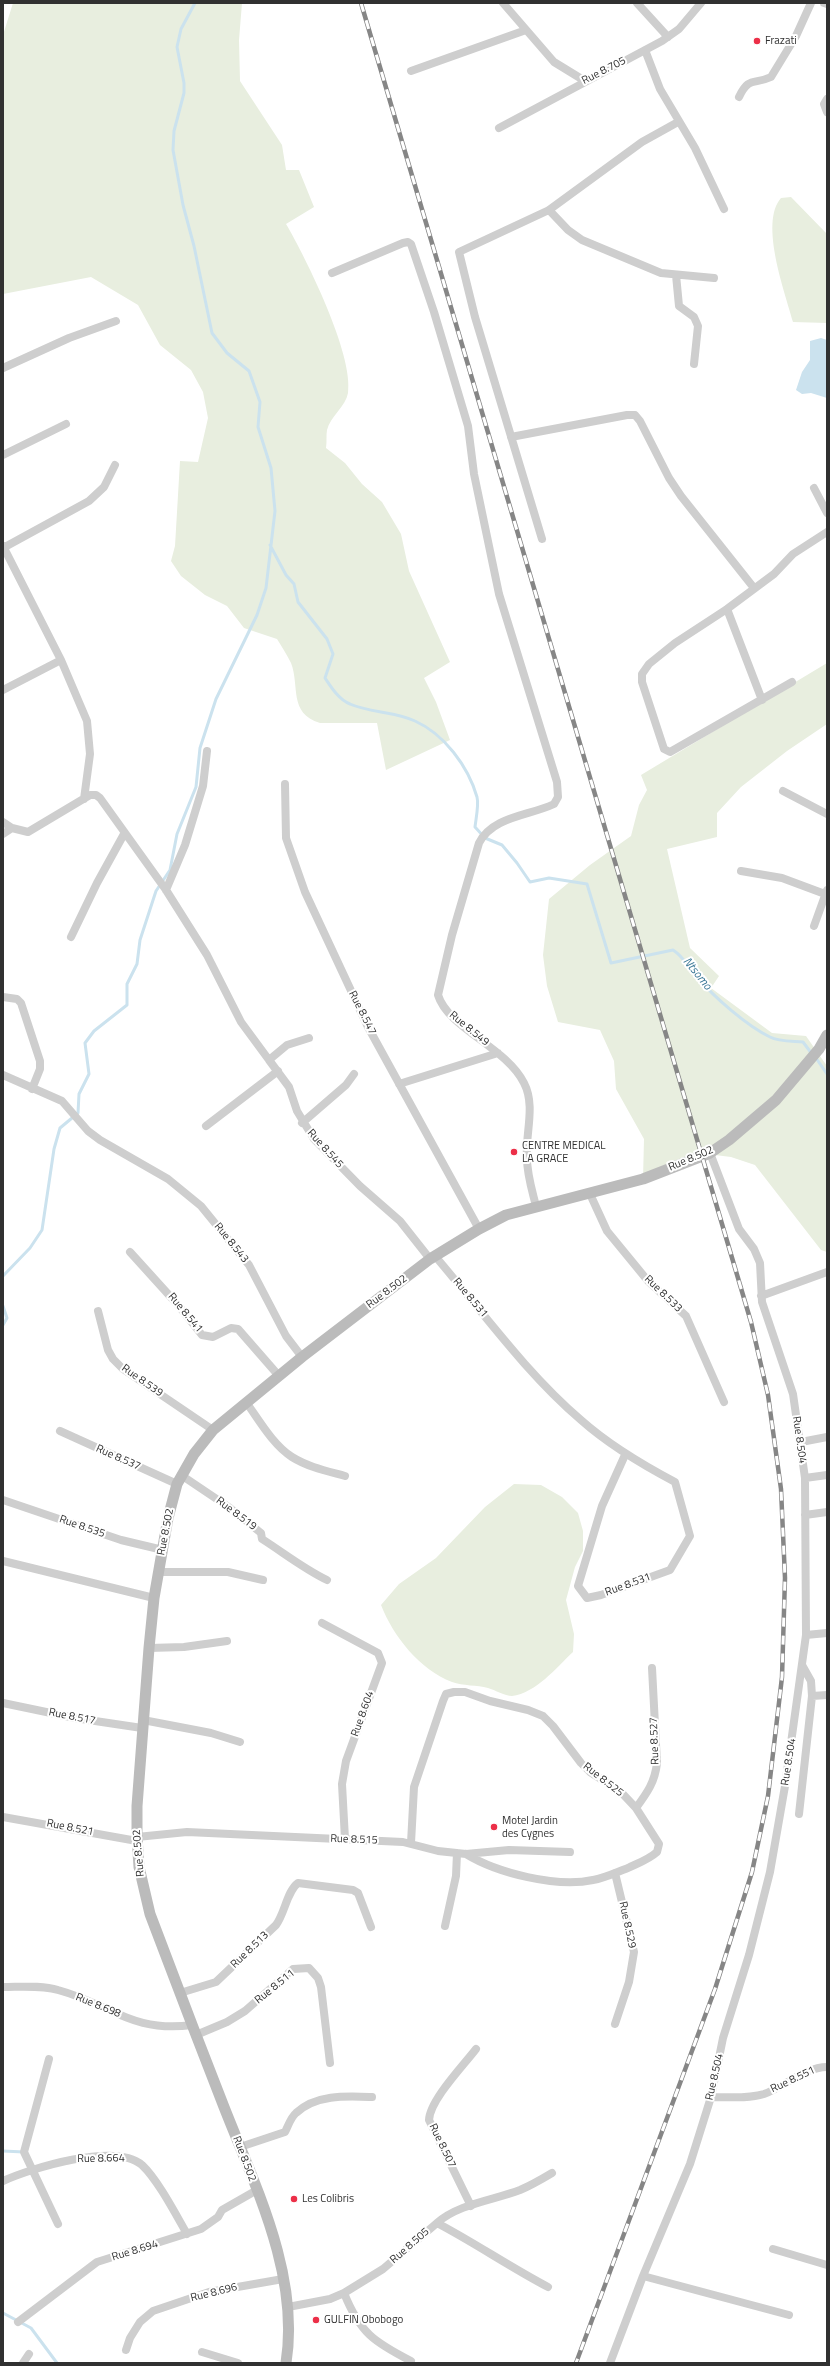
<!DOCTYPE html>
<style>
body{margin:0}
#map{position:relative;width:830px;height:2366px;overflow:hidden;background:#fff;font-family:"Titillium Web",sans-serif}
canvas{display:block}
.frame{position:absolute;inset:0;border:4px solid #313131;pointer-events:none}
</style>
<div id="map">
<canvas width="830" height="2366"></canvas>
<div class="frame"></div>
</div>
<script>
const ctx = document.querySelector('canvas').getContext('2d');
ctx.lineJoin = 'round';
function fillPath(path, color) { ctx.fillStyle = color; ctx.fill(path, 'evenodd'); }
function stroke(path, color, width, dash) { ctx.strokeStyle = color; ctx.lineWidth = width; ctx.lineCap = dash ? 'butt' : 'round'; ctx.setLineDash(dash || []); ctx.stroke(path); }
function write(font, color, halo, rows, align = 'center') {
  ctx.font = font + ' "Titillium Web",sans-serif'; ctx.lineWidth = 4; ctx.setLineDash([]); ctx.textBaseline = 'middle'; ctx.strokeStyle = halo; ctx.fillStyle = color; for (const [text, x, y, turn = 0] of rows) {
    ctx.save(); ctx.translate(x, y); ctx.rotate((+turn || 0) * Math.PI / 180); ctx.textAlign = isNaN(turn) ? turn : align; if (halo) ctx.strokeText(text, 0, 0); ctx.fillText(text, 0, 0); ctx.restore();
  }
}
const green = new Path2D(`
 M13,3H242L239,40L240,81L282,145L286,170H299L314,207L286,224C306,258 354,355 348,393C346,406 330,417 327,430C326,435 327,442 326,448L345,463L362,484L382,502L401,534L409,571L450,662L424,678L436,702L450,740L386,770L377,723H320C288,713 300,686 291,663C287,655 282,647 277,639L244,628L227,606L205,595L181,576L171,561L175,546L180,461L198,462L208,418L203,392L191,370L160,345L138,305L91,277L3,294V35Z
 M791,197L827,234V323L793,322C785,292 759,223 781,198Z
 M827,663V724L787,751L741,787L717,813V837L667,849L690,948L719,976L711,988L772,1033L806,1036L827,1066V1252L821,1250L755,1165L731,1157L707,1154L643,1179L644,1139L616,1089L614,1061L600,1030L558,1022L547,986L543,955L549,899L590,865L631,836L639,805L647,790L641,775Z
 M514,1484L541,1485L562,1497L578,1513L583,1531V1551L575,1567L566,1600L574,1634L573,1652C556,1668 536,1693 512,1696C505,1696 495,1690 488,1688C477,1685 463,1686 452,1682C420,1670 393,1636 381,1605L399,1584L436,1558L485,1507Z`);
const water = new Path2D(`
 M821,338L827,340V398L811,393L802,394L796,390L802,372L810,360V341Z`);
const stream = new Path2D(`
 M270,545L286,575L294,584L298,602L327,639L333,654L325,678C331,687 339,700 350,704C370,713 394,711 415,721C444,734 468,766 477,797C479,805 476,818 475,827L485,838L502,845L517,863L530,882L549,878L587,884L611,963L673,950C684,957 688,967 697,977C714,997 747,1026 770,1037C779,1042 794,1041 803,1042L812,1054
 M816,1058L827,1074
 M3,1276L30,1248L42,1230L54,1149L60,1128L78,1113L79,1094L89,1074L85,1043L94,1031L127,1005V984L137,964L140,940L156,891L170,870L177,834L196,787L200,748L216,699L257,615L266,588L275,511L271,468L258,427L260,402L249,371L227,353L212,333L194,246L183,205L173,150L174,131L184,93V83L177,47L181,29L195,3
 M3,1306L7,1318L3,1325
 M3,2151L24,2152
 M3,2313L31,2328L57,2363`);
const minor = new Path2D(`
 M503,3L554,62L585,81
 M637,3L668,37
 M824,3L827,4
 M645,50L660,89L695,148L724,209
 M411,71L526,30
 M739,97C749,76 754,85 771,77L796,36L811,3
 M827,99L824,104L827,112
 M499,128L662,41L679,29L701,3
 M549,210L568,230L582,240L661,273L714,278
 M332,273L403,243L408,242L411,244L434,312L468,426L474,474L499,594L557,782L558,797L554,804C529,816 493,816 479,843L452,935L438,995C448,1028 506,1047 524,1083C536,1106 525,1134 527,1158C527,1175 532,1190 536,1206
 M676,275L679,306L694,317L698,326L694,364
 M3,368L69,338L116,321
 M511,437L627,415H635L640,421L669,478L681,496L754,588
 M3,455L66,424
 M814,488L827,513
 M542,539L475,317L459,252L549,210L642,142L678,122
 M3,546L61,660L87,721L90,754L84,799
 M3,548L89,501L104,487L115,465
 M727,609L762,700
 M792,682L670,752L664,749L642,682V674L649,664L675,643L727,609L774,574L793,554L827,532
 M3,690L61,660
 M285,784L286,838L305,892L368,1027L479,1229
 M783,791L827,814
 M3,822L12,828L28,832L90,795H96L100,798L166,890L207,955L241,1022L269,1060
 M3,834L12,828
 M741,871L782,878L825,894
 M166,890L185,845L203,786L207,751
 M814,926L827,890
 M71,937L97,883L124,834
 M3,997L17,999L21,1003L40,1061V1069L32,1089
 M309,1038L287,1045L269,1060L289,1087L297,1111L314,1139L360,1186L400,1221L430,1259
 M3,1075L62,1101L88,1131L100,1140L168,1179L201,1206L249,1265L286,1336L302,1357
 M399,1084L498,1053
 M302,1123L346,1085L354,1074
 M206,1126L278,1071
 M590,1194L607,1231L648,1281L686,1316L724,1402
 M130,1252L178,1305L202,1335L213,1337L231,1328L238,1329L279,1376
 M435,1256C482,1311 526,1373 581,1420C609,1445 641,1464 675,1482L690,1536L670,1570L601,1595L587,1598L578,1586L602,1506L625,1455
 M761,1296L827,1272
 M98,1311L108,1350L113,1359L123,1369L213,1430
 M246,1402C259,1420 273,1445 292,1457C308,1467 327,1471 345,1476
 M60,1431L177,1484
 M801,1442L827,1437
 M181,1475L230,1508L261,1533L262,1539C284,1553 304,1569 327,1580
 M805,1478L827,1475
 M3,1500L121,1540L163,1550
 M805,1515L827,1512
 M3,1561L154,1598
 M158,1572H228L263,1580
 M322,1623L378,1653L382,1663L346,1761L342,1784L345,1839
 M806,1635L827,1633
 M149,1648L184,1647L227,1641
 M812,1696L827,1695
 M3,1703L75,1718L142,1728
 M143,1720L211,1733L240,1742
 M636,1808C647,1793 655,1782 657,1763L652,1668
 M799,1814L812,1696L811,1681L802,1665
 M3,1817L137,1841
 M137,1837L187,1832L403,1842L438,1851L466,1854L509,1850L570,1852
 M411,1843L414,1787L443,1701L446,1694L454,1692H465L490,1701L528,1710L543,1716L553,1726L581,1763L590,1772L620,1791L636,1808L659,1844L657,1852C648,1860 638,1863 628,1868C617,1872 605,1878 593,1880C557,1888 497,1873 466,1854
 M615,1873L634,1952L629,1982L615,2024
 M445,1926L456,1876L457,1853
 M3,1987C20,1987 42,1985 58,1990C110,2004 132,2033 192,2025
 M180,1993L216,1982L276,1925C285,1913 287,1891 298,1883L353,1890L358,1893L371,1927
 M196,2035L227,2022L245,2011L293,1969L309,1968L318,1978L321,1987L330,2063
 M49,2059L24,2152L58,2224
 M711,2097C728,2097 748,2099 764,2094C784,2087 805,2067 827,2067
 M240,2147L285,2132C288,2126 291,2117 296,2113C316,2094 347,2096 372,2097
 M3,2181C32,2168 115,2142 142,2165C158,2180 176,2215 187,2234
 M471,2206L429,2120C430,2100 463,2066 476,2049
 M437,2223C458,2204 494,2200 520,2190C532,2185 542,2179 552,2173
 M773,2249L827,2265
 M643,2276L789,2315
 M344,2293C360,2333 374,2342 411,2361
 M288,2307L330,2299L344,2293L383,2269L437,2223C475,2243 510,2267 548,2287
 M18,2322L97,2262L201,2229L218,2217L222,2210L257,2190
 M126,2350L130,2338L140,2322L153,2311L209,2292L283,2279
 M202,2352L238,2363
 M23,2363L29,2354
 M610,2363L643,2276L690,2164L711,2097L723,2038L749,1955L770,1872L785,1786L806,1635L805,1478L793,1394L762,1302L760,1263L754,1249L739,1229L710,1153`);
const secondary = new Path2D(`
 M286,2363C300,2275 255,2186 224,2107C199,2043 174,1978 150,1914L139,1867L137,1837V1806L149,1648L154,1598L168,1518L177,1484L194,1454L213,1430L302,1357L430,1259L479,1229L506,1215L643,1179L710,1153L729,1140L776,1100L819,1049L827,1035`);
const rail = new Path2D(`
 M361,3L751,1322L768,1395L781,1489L785,1578L782,1677L768,1796L752,1872L715,1989L576,2363`);
const markers = [
 [757,41,4,"#ec2f48"],
 [514,1152,4,"#ec2f48"],
 [494,1827,4,"#ec2f48"],
 [294,2199,4,"#ec2f48"],
 [316,2320,4,"#ec2f48"]
];
const poiNames = [
 ["Frazati",765,41],
 ["CENTRE MEDICAL",522,1146],
 ["LA GRACE",522,1159],
 ["Motel Jardin",502,1821],
 ["des Cygnes",502,1834],
 ["Les Colibris",302,2199],
 ["GULFIN Obobogo",324,2320]
];
const streetNames = [
 ["Rue 8.705",604,71,-27],
 ["Rue 8.547",362,1013,63],
 ["Rue 8.549",469,1029,39],
 ["Rue 8.545",325,1149,48],
 ["Rue 8.502",691,1159,-23],
 ["Rue 8.543",231,1243,51],
 ["Rue 8.502",387,1292,-37],
 ["Rue 8.533",663,1294,44],
 ["Rue 8.531",470,1298,50],
 ["Rue 8.541",185,1313,50],
 ["Rue 8.539",142,1381,35],
 ["Rue 8.504",799,1440,82],
 ["Rue 8.537",118,1458,24],
 ["Rue 8.519",236,1514,37],
 ["Rue 8.535",82,1527,19],
 ["Rue 8.502",166,1532,-79],
 ["Rue 8.531",628,1585,-20],
 ["Rue 8.604",363,1714,-70],
 ["Rue 8.517",72,1717,11],
 ["Rue 8.527",655,1741,-92],
 ["Rue 8.504",789,1762,-81],
 ["Rue 8.525",603,1780,38],
 ["Rue 8.521",70,1828,11],
 ["Rue 8.515",354,1840,2],
 ["Rue 8.502",139,1853,-95],
 ["Rue 8.529",627,1925,78],
 ["Rue 8.513",250,1950,-44],
 ["Rue 8.511",275,1987,-39],
 ["Rue 8.698",98,2006,22],
 ["Rue 8.504",715,2077,-77],
 ["Rue 8.551",793,2080,-25],
 ["Rue 8.507",442,2146,64],
 ["Rue 8.664",101,2159,-1],
 ["Rue 8.502",244,2159,69],
 ["Rue 8.505",410,2246,-41],
 ["Rue 8.694",135,2251,-17],
 ["Rue 8.696",214,2293,-14]
];
const waterNames = [
 ["Ntsomo",697,974,51]
];
fillPath(green, '#e8eedf');
fillPath(water, '#cbe2ee');
stroke(stream, '#cbe2ee', 3);
stroke(minor, '#cecece', 8);
stroke(secondary, '#bbb', 11);
stroke(rail, '#868686', 4.5);
stroke(rail, '#fff', 3, [9]);
for (const [x, y, r, color] of markers) { const dot = new Path2D(); dot.arc(x, y, r, 0, 2 * Math.PI); ctx.fillStyle = color; ctx.fill(dot); stroke(dot, '#fff', 1.5); }
write('11px', '#313131', '#fff', poiNames, 'left');
write('11px', '#313131', '#fff', streetNames);
write('italic 12px', '#3b7897', '#fff', waterNames);
</script>
